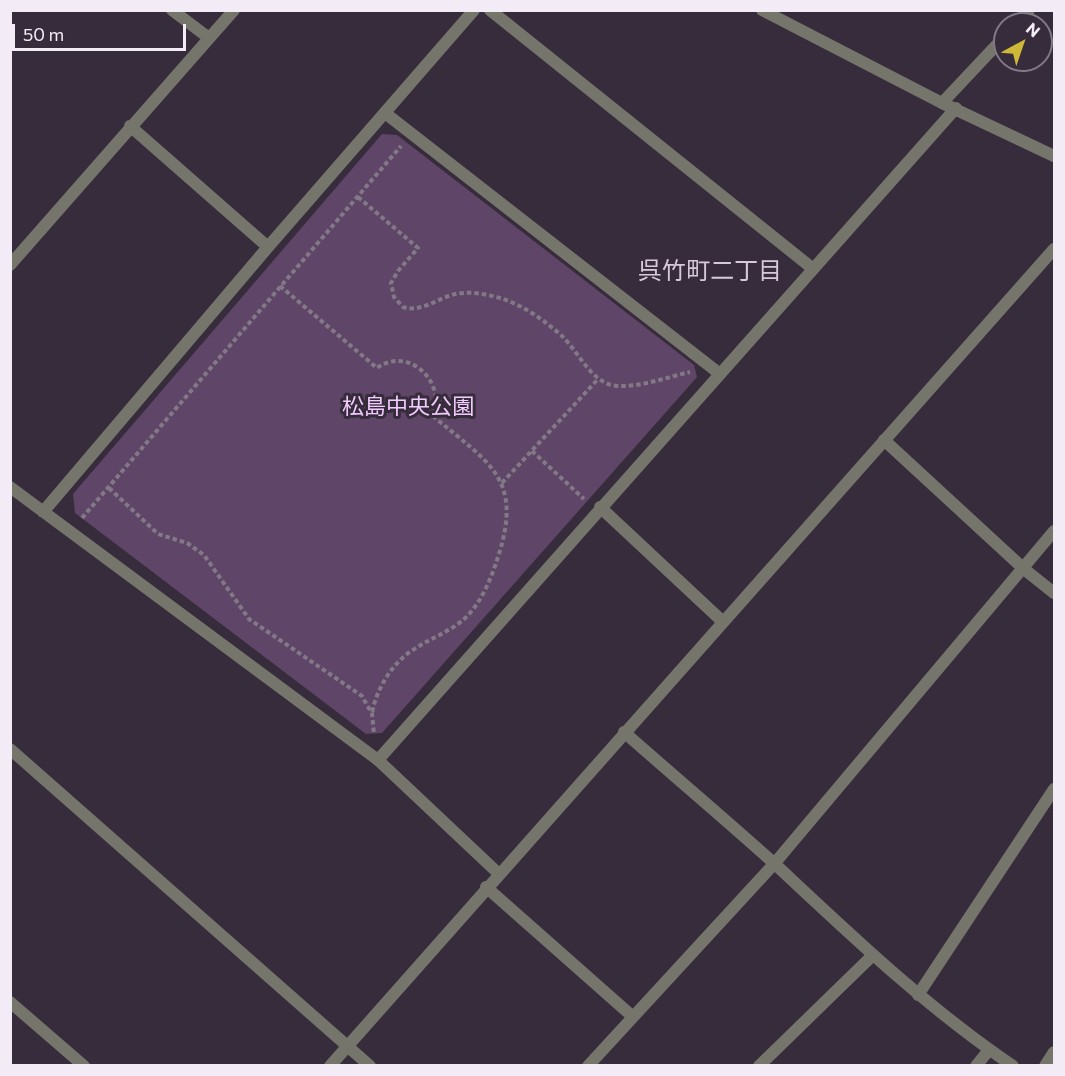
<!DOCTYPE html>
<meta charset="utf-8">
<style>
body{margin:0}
#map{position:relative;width:1065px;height:1076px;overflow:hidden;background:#372c3b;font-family:Commissioner,sans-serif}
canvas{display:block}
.frame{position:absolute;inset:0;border:12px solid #f3ecf6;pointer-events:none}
.north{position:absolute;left:993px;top:12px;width:60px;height:60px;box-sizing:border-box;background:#372c3b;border:2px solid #827986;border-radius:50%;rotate:40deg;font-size:16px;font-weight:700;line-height:24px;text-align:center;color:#f3ecf6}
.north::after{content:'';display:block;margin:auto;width:21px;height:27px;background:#cfb837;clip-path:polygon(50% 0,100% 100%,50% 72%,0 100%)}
.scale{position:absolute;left:12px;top:24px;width:174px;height:27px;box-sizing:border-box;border:3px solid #f3ecf6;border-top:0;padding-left:8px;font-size:18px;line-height:21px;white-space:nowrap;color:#f3ecf6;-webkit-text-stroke:4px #372c3b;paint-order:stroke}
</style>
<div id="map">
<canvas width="1065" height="1076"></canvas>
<div class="frame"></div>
<div class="north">N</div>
<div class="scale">50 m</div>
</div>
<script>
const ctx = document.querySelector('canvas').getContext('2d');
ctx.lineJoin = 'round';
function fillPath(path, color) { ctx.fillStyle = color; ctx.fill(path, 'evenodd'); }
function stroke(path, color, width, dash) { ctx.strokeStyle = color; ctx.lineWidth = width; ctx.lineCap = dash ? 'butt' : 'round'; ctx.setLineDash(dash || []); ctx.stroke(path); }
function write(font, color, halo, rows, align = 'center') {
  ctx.font = font + ' Commissioner,"Noto Sans JP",sans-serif'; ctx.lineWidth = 6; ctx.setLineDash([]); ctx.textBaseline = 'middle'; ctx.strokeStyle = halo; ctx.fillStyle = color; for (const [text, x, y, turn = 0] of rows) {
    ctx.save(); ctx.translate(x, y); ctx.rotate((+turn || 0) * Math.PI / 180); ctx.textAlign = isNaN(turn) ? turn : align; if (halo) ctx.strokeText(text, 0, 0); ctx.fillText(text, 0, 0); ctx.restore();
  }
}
const green = new Path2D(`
 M382,134L397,135L694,365L697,377L382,733L366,734L75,513L73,494Z`);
const path = new Path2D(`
 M358,197L418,248L398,271L391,283L394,297L403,307C421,313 438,298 455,294C470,291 485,294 500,298C523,305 544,320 562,336C579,352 592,385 618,386C641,387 668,377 690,372
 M280,286L377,368C409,345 447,383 433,416C488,463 524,477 498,557C491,579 481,604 463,620C449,632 431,638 416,648C393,661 376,689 372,714
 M532,451L584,499
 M502,483L598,379
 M109,488L158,534L187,543L204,555L249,619L362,696L372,714L374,734
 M82,518L401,146`);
const minor = new Path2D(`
 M490,10L812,268
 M1016,24L1029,10
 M942,103L1005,36
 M385,113L720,374
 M884,440L1024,569L1054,593
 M600,507L722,621
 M624,732C675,777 726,820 776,865C852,936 926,1007 1013,1066
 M378,760L499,874
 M486,887L632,1016
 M918,995L1054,789
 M10,1002L84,1066
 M588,1066L774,864L1054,531
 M759,1066L872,956
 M976,1066L989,1050
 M1045,1066L1054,1052`);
const tertiary = new Path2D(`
 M172,10L209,38
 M762,10L942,103L1054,156
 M130,126L268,247
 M10,265L234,10
 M10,487L378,760L956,108
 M43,512L268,247L474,10
 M10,749L370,1066
 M330,1066L1054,249`);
const parkNames = [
 ["松島中央公園",408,407]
];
const neighbourhoodNames = [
 ["呉竹町二丁目",710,271]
];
fillPath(green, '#5f4568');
stroke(path, '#837986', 4, [4.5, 3]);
stroke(minor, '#76756c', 12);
stroke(tertiary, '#76756c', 12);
write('22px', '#f1cbfd', '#372c3b', parkNames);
write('24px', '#d7c8dc', '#372c3b', neighbourhoodNames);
</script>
